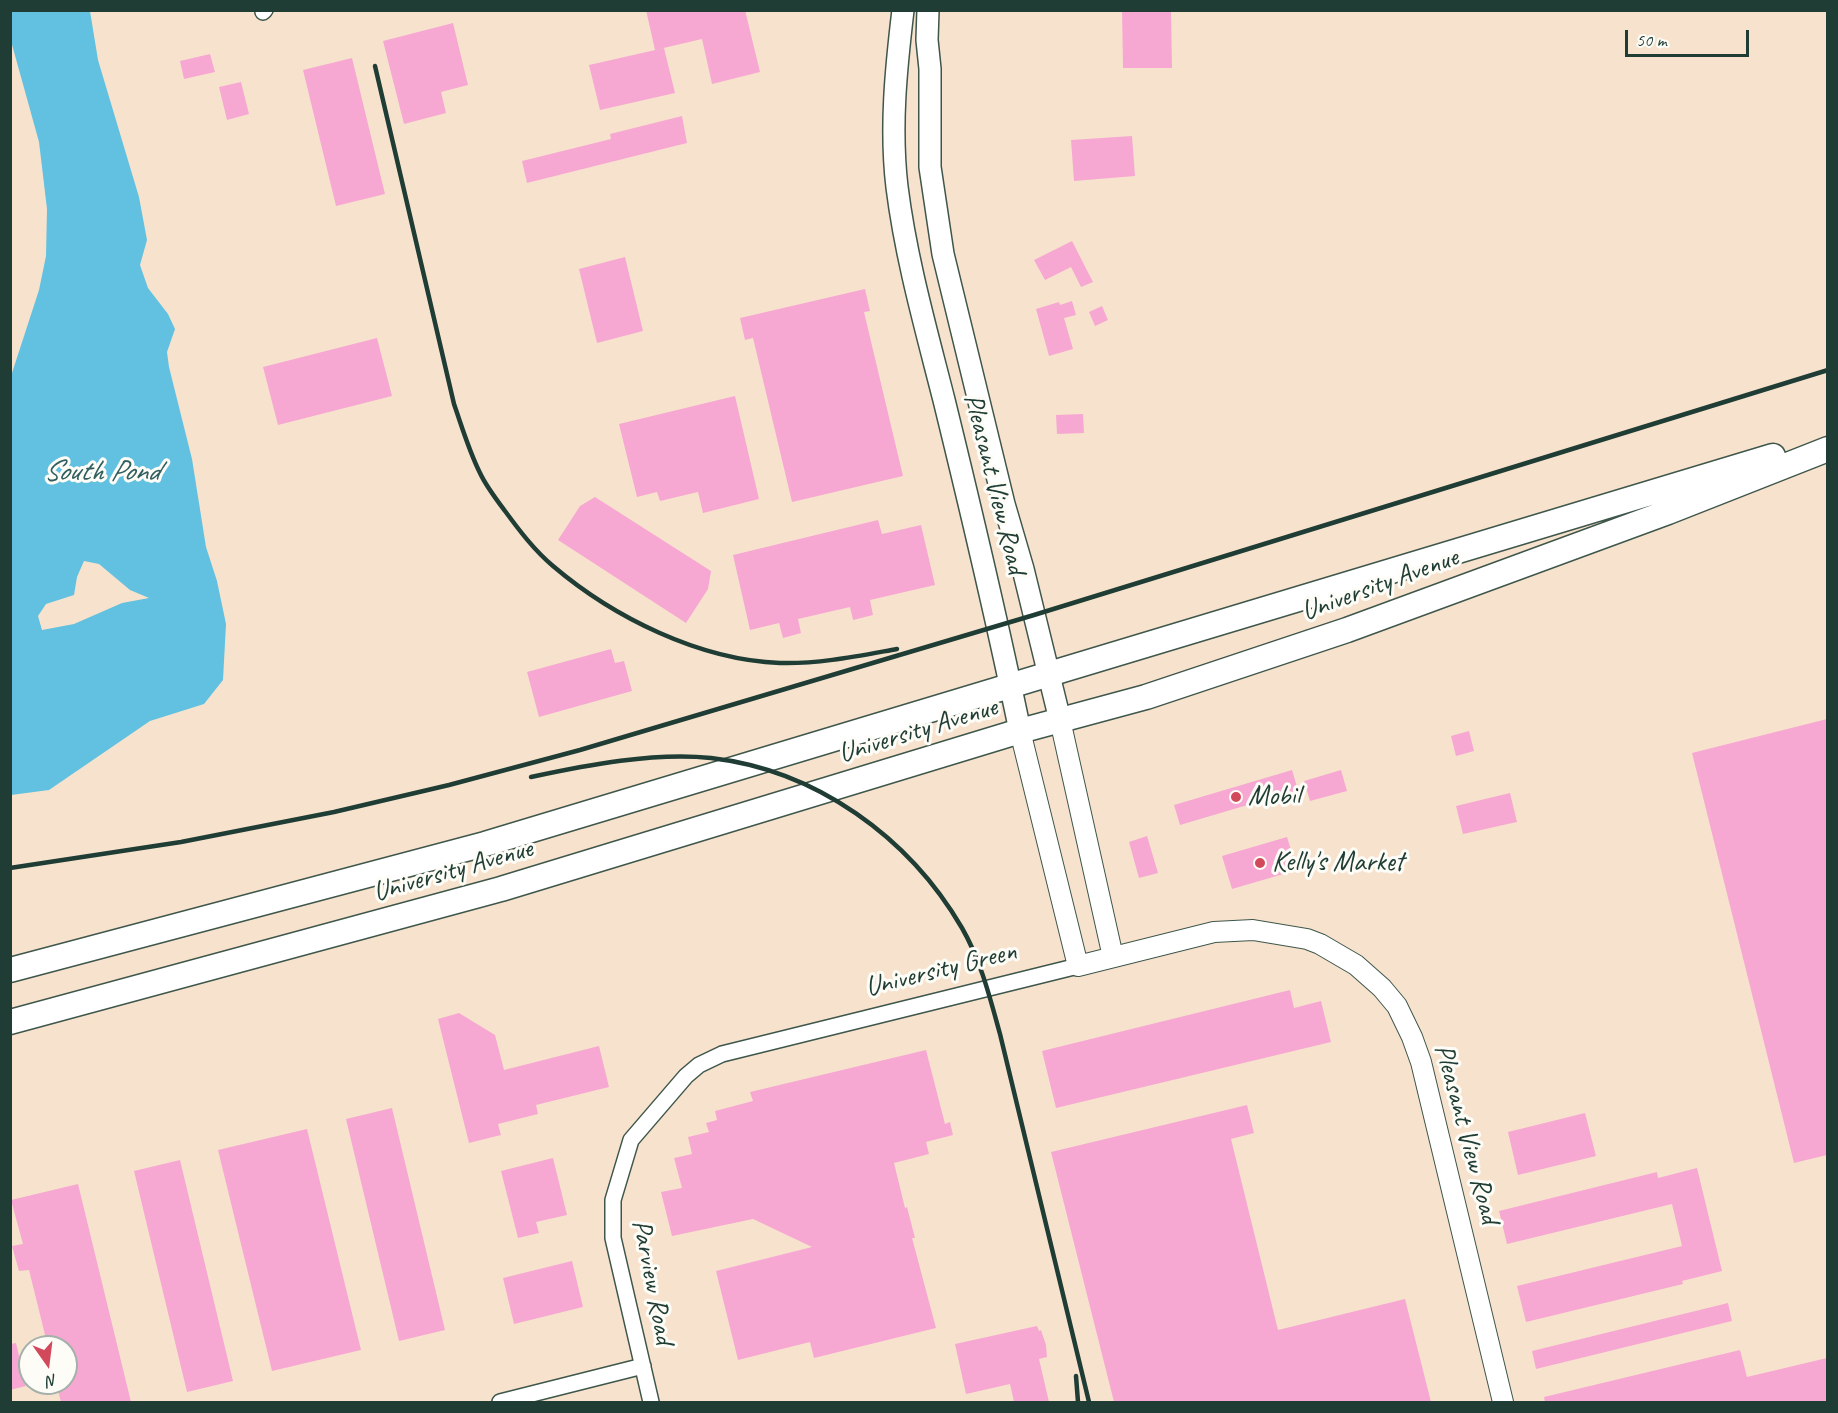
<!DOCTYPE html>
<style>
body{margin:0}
#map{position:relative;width:1838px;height:1413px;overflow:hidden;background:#f7e3cd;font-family:Caveat,sans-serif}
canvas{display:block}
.frame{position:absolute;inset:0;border:12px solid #1f3d34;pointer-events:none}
.north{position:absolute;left:18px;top:1335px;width:60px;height:60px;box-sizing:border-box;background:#fdfcf7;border:2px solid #a4b0a9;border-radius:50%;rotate:166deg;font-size:16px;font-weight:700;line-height:24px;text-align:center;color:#1f3d34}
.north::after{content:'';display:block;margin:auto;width:21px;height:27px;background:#d1495b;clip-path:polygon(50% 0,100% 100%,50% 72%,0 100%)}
.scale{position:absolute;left:1625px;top:30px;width:124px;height:27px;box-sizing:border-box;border:3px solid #1f3d34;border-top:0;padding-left:8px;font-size:18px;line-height:21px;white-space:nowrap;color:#1f3d34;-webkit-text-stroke:4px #fdfcf7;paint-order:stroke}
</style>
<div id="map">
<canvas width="1838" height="1413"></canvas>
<div class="frame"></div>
<div class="north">N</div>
<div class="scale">50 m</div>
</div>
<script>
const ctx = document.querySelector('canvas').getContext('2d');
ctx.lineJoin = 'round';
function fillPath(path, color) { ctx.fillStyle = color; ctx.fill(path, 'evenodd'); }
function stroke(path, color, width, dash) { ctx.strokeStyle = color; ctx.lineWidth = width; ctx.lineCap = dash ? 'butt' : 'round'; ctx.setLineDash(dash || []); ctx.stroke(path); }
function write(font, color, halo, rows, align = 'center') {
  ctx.font = font + ' Caveat,sans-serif'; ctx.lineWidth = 6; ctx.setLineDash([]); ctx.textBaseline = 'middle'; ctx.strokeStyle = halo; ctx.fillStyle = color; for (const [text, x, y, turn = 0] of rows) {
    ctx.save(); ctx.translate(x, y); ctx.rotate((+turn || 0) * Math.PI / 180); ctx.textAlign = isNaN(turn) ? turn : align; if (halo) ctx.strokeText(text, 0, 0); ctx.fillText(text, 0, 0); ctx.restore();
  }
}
const water = new Path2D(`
 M10,11H90L98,60L139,197L147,240L140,265L148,288L168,314L175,329L167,352L169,367L192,459L206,547L217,581L226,624L223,680L204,704L150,721L49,790L11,795V376L39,290L46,256L47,209L39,142L11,41ZM84,561L99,564L130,590L149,598L122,603L74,624L42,630L38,616L46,604L74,595L77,577Z`);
const building = new Path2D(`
 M646,10H745L760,72L712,84L702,39L655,50Z
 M1122,10H1171L1172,68H1123Z
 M453,23L468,85L441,92L446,113L404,124L383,41Z
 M664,48L675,93L600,110L589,65Z
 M210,54L215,72L184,79L180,61Z
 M352,58L385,194L336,206L303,70Z
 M241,82L249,114L227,120L219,87Z
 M682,116L687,143L527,183L522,161L611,139L610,134Z
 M1132,136L1135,176L1074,181L1071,140Z
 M1072,241L1093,282L1081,287L1071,267L1045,280L1034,260Z
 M625,257L643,331L597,343L579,269Z
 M865,289L870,311L864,312L903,476L792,502L753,338L745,340L740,318Z
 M1072,301L1076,315L1064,318L1073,349L1049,356L1036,309L1059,302L1060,305Z
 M1102,306L1108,320L1095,326L1089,312Z
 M377,338L392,396L278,425L263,367Z
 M735,396L759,499L703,513L698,492L660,501L657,492L637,497L619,424Z
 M1083,414L1084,433L1057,434L1056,415Z
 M595,497L711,571L708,589L686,623L558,540L580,506Z
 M878,520L882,534L921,525L935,585L870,600L873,615L853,620L850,607L798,619L801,633L783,638L779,623L750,630L733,555Z
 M611,649L615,663L624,661L632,691L539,717L527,672Z
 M1827,719V1155L1794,1163L1692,753Z
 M1469,731L1474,751L1456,756L1451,736Z
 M1292,770L1298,790L1180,825L1174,805Z
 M1341,770L1347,791L1310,801L1304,781Z
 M1510,793L1517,822L1463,834L1456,806Z
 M1147,836L1158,873L1139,878L1129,842Z
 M1287,837L1297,870L1232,889L1222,856Z
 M1290,990L1294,1008L1321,1001L1331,1042L1056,1108L1042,1051Z
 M459,1013L495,1035L504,1070L599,1046L609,1087L536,1105L538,1114L498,1124L501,1135L469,1143L438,1019Z
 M926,1050L945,1124L950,1122L953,1135L926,1142L929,1154L894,1163L905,1208L907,1207L915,1238H912L936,1328L814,1358L810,1342L738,1360L716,1271L812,1247L753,1219L672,1236L661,1192L682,1188L674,1158L692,1154L688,1137L709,1132L706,1123L717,1120L715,1111L753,1101L750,1092Z
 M1247,1105L1254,1133L1231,1139L1278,1330L1405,1299L1431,1402H1114L1051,1152Z
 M392,1108L445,1330L399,1341L346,1119Z
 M1585,1113L1596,1156L1518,1175L1508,1132Z
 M307,1129L361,1350L272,1371L218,1150Z
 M553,1158L567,1215L536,1222L539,1233L518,1238L501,1171Z
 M180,1160L233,1381L187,1392L134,1171Z
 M1697,1168L1722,1271L1682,1281L1683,1284L1526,1322L1517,1286L1682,1246L1672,1204L1507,1244L1499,1211L1657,1172L1658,1178Z
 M78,1184L131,1402H61L56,1383H66V1347H48L29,1270L19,1271L12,1246L23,1244L11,1200Z
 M572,1261L583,1307L514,1324L503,1278Z
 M1728,1303L1732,1321L1536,1369L1532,1351Z
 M1037,1326L1039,1331L1041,1330L1046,1345L1047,1357L1039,1359L1049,1402H1014L1010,1384L966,1394L955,1344Z
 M16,1343L26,1386L10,1390V1344Z
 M1740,1350L1747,1377L1827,1358V1402H1545L1544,1397Z`);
const minor = new Path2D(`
 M263,12L265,10
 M500,1402L643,1366
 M651,1402L613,1238V1200L631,1140L686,1076L699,1065L722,1054L1078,966`);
const tertiary = new Path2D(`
 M1060,720L1113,957
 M1020,731L1078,966L1214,932L1253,930L1307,939L1320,944L1356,965L1382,988L1397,1006L1412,1037L1421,1062L1503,1402`);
const secondary = new Path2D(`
 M903,10C896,69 890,128 897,187C906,259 926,329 944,400C971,510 997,620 1020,731
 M928,10L927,40L930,69V167L943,254L1004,504L1023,569L1060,720`);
const primary = new Path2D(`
 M10,970L485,844L1773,456
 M10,1022L501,889L1020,731L1146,697L1347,630L1668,512L1828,449`);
const rail = new Path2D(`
 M375,66L454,404C462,427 469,451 480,473C486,486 496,499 505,511C519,530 534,550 553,566C613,617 699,660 780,663C820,664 858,656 897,649
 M531,777C587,765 654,752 711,758C816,770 909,837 962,928C981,961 990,998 1000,1034L1089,1402
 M10,868L181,842L334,812L449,785L580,750L1034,615L1828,370
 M1076,1376L1078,1402`);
const markers = [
 [1236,797,6,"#d1495b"],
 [1260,863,6,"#d1495b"]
];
const streetNames = [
 ["Pleasant View Road",994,484,76],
 ["University Avenue",1380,585,-20],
 ["University Avenue",918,731,-17],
 ["University Avenue",453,871,-16],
 ["University Green",941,970,-14],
 ["Pleasant View Road",1466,1134,75],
 ["Parview Road",652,1282,79]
];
const poiNames = [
 ["Mobil",1248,797],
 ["Kelly's Market",1272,863]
];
const waterNames = [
 ["South Pond",101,472]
];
fillPath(water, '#62c1e0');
fillPath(building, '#f6a8d2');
stroke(minor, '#3f564b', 18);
stroke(tertiary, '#3f564b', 22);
stroke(secondary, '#3f564b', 24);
stroke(primary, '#3f564b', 27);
stroke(minor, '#fff', 15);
stroke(tertiary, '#fff', 20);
stroke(secondary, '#fff', 21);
stroke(primary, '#fff', 24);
stroke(rail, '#1f3d34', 4.5);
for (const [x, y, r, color] of markers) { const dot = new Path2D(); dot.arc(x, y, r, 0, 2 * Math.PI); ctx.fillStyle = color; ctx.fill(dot); stroke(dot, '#fdfcf7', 2); }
write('28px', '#1f3d34', '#fdfcf7', streetNames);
write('28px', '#1f3d34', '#fdfcf7', poiNames, 'left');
write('italic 30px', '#305e5f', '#fdfcf7', waterNames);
</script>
